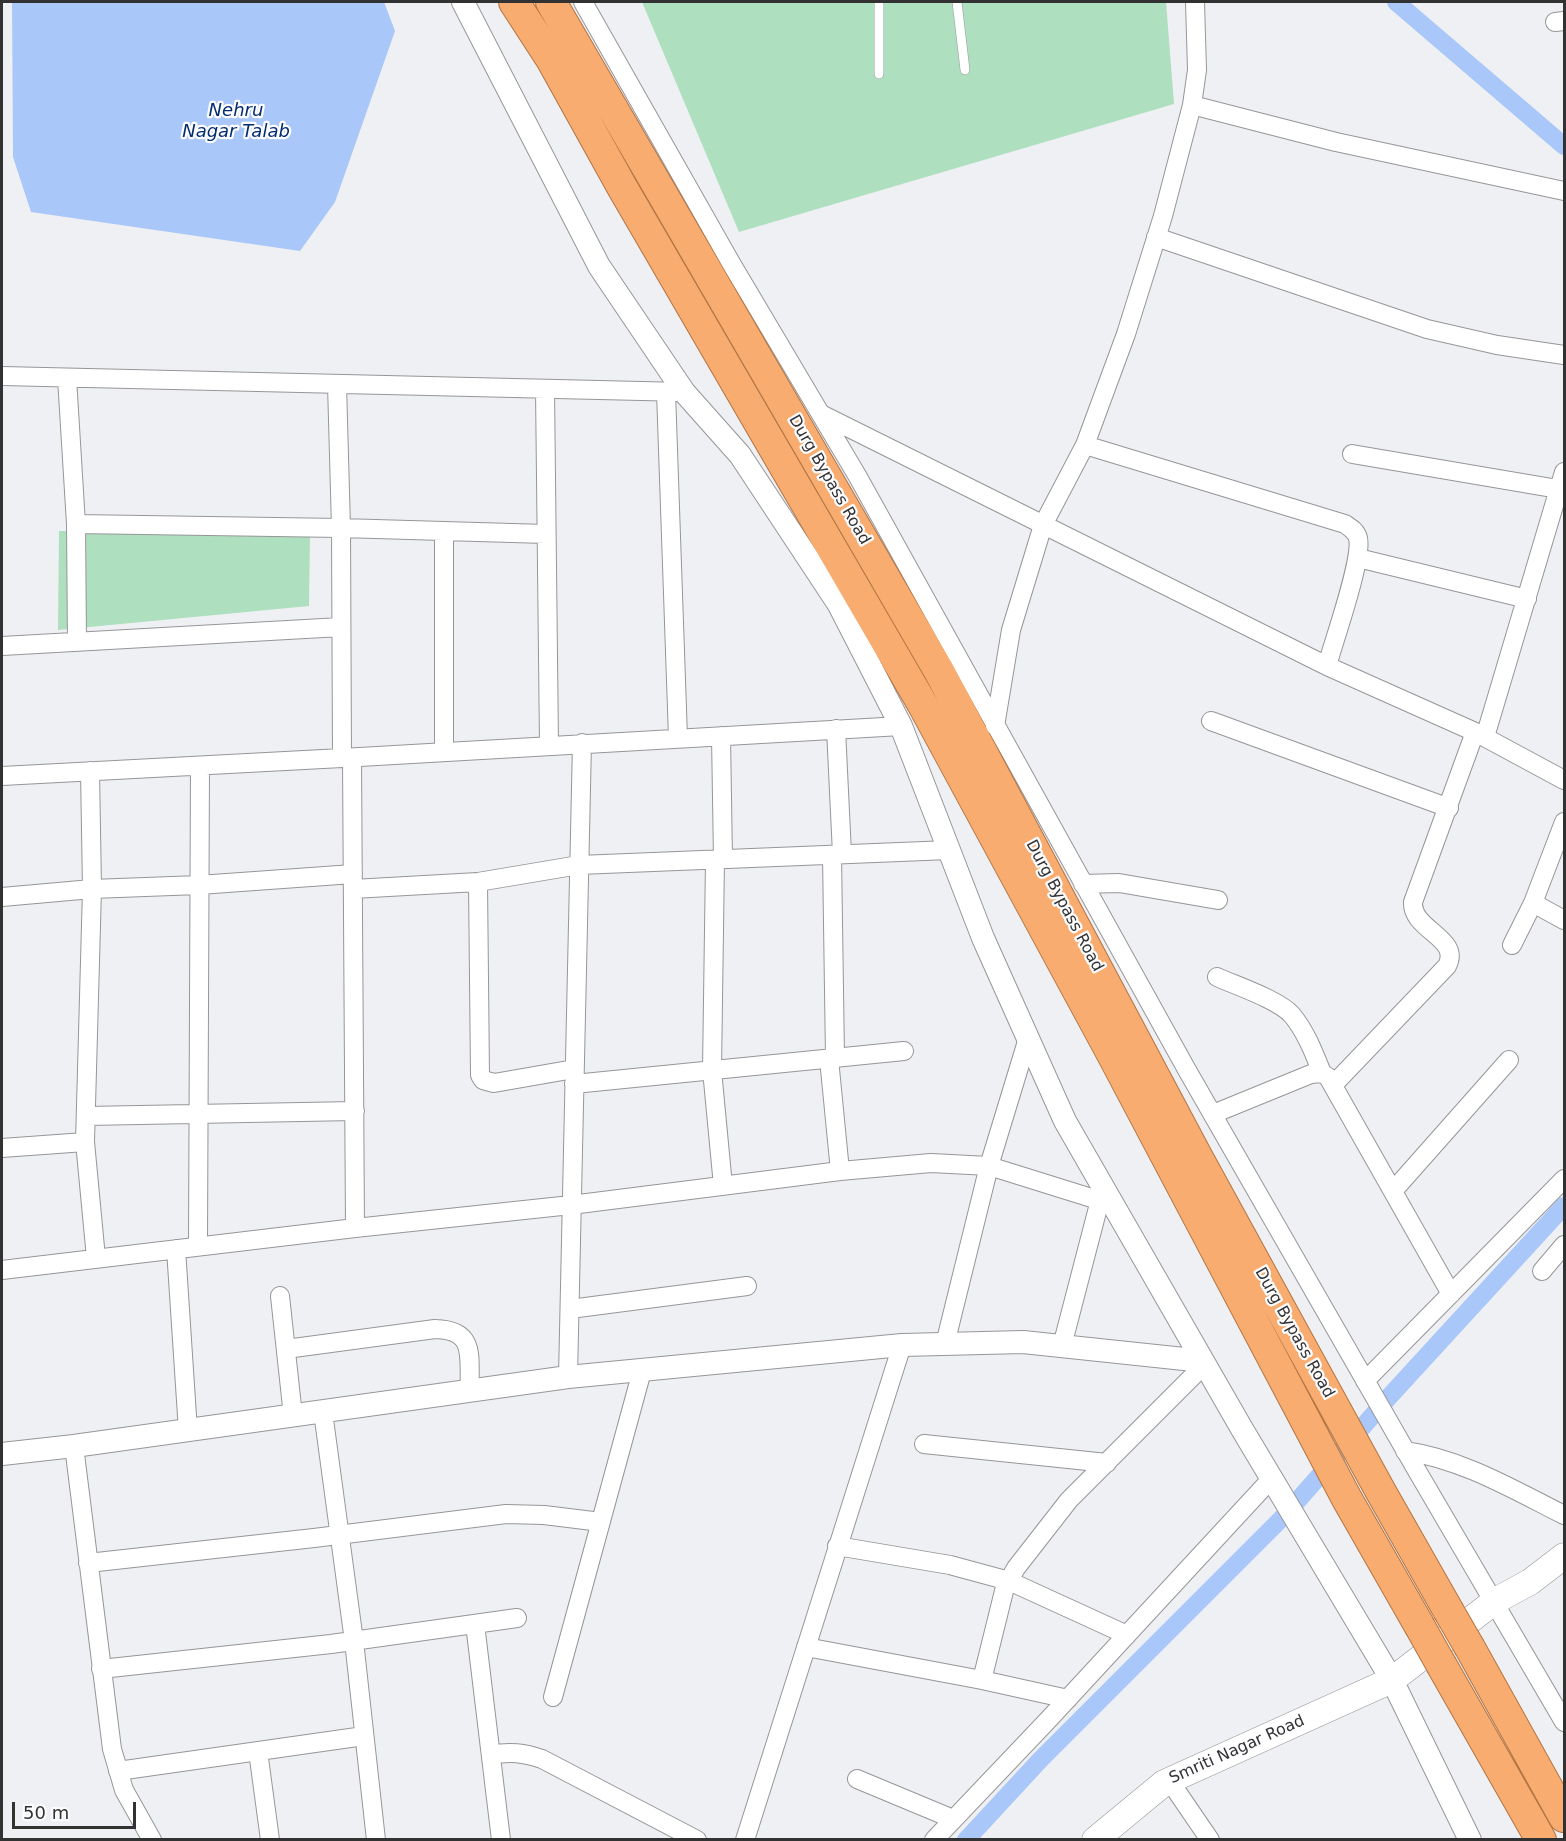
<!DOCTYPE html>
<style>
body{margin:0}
#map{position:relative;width:1566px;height:1841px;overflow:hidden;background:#eff0f3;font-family:"DejaVu Sans",sans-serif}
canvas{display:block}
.frame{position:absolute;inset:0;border:3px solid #323233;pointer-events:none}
.scale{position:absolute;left:12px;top:1802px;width:124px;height:27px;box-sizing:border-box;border:3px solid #323233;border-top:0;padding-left:8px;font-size:18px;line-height:21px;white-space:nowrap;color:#323233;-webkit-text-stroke:4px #fdfdff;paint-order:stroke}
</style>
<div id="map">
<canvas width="1566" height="1841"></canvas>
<div class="frame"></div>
<div class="scale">50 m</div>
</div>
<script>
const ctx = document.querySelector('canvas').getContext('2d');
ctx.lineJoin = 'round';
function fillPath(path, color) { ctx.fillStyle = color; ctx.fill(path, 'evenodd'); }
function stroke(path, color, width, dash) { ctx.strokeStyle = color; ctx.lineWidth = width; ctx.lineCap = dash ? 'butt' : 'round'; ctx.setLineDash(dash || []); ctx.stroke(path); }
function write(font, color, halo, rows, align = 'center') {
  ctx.font = font + ' "DejaVu Sans",sans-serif'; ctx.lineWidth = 4.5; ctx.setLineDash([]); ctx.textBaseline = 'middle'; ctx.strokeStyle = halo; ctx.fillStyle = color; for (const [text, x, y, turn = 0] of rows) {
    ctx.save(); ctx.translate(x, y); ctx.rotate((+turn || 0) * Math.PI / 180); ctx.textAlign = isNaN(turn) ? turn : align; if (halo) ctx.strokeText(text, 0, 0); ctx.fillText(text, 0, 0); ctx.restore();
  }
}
const green = new Path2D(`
 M642,2H1166L1174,104L739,232Z
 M59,531L310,535L309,606L58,630Z`);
const water = new Path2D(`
 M12,2H384L395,31L335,202L300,251L31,212L13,157Z`);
const canal = new Path2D(`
 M1396,2L1564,146
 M966,1840L1040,1760L1284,1516L1388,1398L1564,1206`);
const service = new Path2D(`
 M957,2L965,70
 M879,74V2`);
const minor = new Path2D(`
 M583,2L731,263L858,477L1187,1070L1416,1469L1564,1722
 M1555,22L1564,21
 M1192,105L1336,142L1564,191
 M1156,237L1427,329L1497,345L1564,355
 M2,376L684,392
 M67,378L76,524L77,642
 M337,384L341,528L342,758
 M545,389L549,745
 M666,392L678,738
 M821,414L1327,666L1475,732L1564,780
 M1085,445L1345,524C1351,528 1356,531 1358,538C1363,559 1334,640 1327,666
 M1352,454L1558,489
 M76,524L341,528L546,534
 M444,531V752
 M1358,558L1527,599
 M2,646L341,627
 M1211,721L1449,808
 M995,726L1011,630L1043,525L1085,445L1126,334L1163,216L1192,105L1197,70L1195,2
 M836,729L842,854
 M721,736L723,859
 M1485,737L1564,472
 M352,758L355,1228L571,1205L840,1171L931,1163L989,1166L1114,1205
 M90,771L92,889L85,1142L96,1258
 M2,776L342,758L901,726
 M832,855L835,1058
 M715,860L712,1070L723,1186
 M478,882L480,1075L483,1080L494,1083L574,1069
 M1083,884L1119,883L1218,900
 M353,889L478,882L579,865L949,850
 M2,897L92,889L199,885L353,874
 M1533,903L1564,920
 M1512,945L1533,903L1564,822
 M1217,977C1237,986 1279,1000 1292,1015C1306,1032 1314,1053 1322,1073
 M829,1059L840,1171
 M574,1084L904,1051
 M1334,1084L1447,966C1462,938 1411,930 1413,902L1475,732
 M1213,1114L1311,1074L1322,1073L1328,1077L1451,1294
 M86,1116L355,1111
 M2,1148L85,1142
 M1393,1191L1509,1060
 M198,1246L200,766
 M176,1249L188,1431
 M2,1270L355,1228
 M1542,1271L1564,1245
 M280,1296L293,1416
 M570,1309L747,1286
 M945,1344L989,1166L1028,1038
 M1062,1346L1100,1200
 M286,1349L435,1329C478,1330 468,1358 470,1392
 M568,1377L582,743
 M1365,1381L1564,1179
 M323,1412L354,1641L376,1840
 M924,1444L1107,1463
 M74,1446L112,1749L124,1790L152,1840
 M1405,1451C1462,1459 1514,1490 1564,1515
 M837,1546L950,1565L1009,1581L1127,1635
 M88,1563L314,1538L506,1514L544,1515L601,1522
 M475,1624L501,1840
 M806,1647L982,1680L1068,1699
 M101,1669L331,1644L517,1618
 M982,1680L1005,1587L1016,1568L1069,1500L1205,1364
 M553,1697L642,1371
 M258,1751L270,1840
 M491,1755C510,1751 524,1753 542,1759L697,1840
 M118,1771L364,1736
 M857,1779L953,1819
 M1169,1780L1210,1840
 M745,1840L902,1345
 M934,1840L1049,1719L1272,1478`);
const tertiary = new Path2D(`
 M463,2L599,266L684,392L740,455L839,605L901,726L983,938L1065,1121L1242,1429L1392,1680L1470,1840
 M2,1454L74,1446L568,1377L902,1345L1023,1342L1203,1361`);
const secondary = new Path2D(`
 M1095,1840L1164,1783L1392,1680L1495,1601L1530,1582L1564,1556`);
const trunk = new Path2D(`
 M514,2L551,59L622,187L923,705L1113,1056L1347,1499L1419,1625
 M551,2L939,671L1198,1158L1381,1492L1448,1610
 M1470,1648L1564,1817
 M1442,1666L1541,1840`);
const trunkBridge = new Path2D(`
 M1448,1610L1470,1648
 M1419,1625L1442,1666`);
const streetNames = [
 ["Durg Bypass Road",829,480,60],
 ["Durg Bypass Road",1064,906,62],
 ["Durg Bypass Road",1294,1333,61],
 ["Smriti Nagar Road",1237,1750,-24]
];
const waterNames = [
 ["Nehru",236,111],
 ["Nagar Talab",236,132]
];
fillPath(green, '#aedfbf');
fillPath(water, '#a9c7f8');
stroke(canal, '#a9c7f8', 18);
stroke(service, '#969699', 10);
stroke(minor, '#969699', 20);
stroke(tertiary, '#969699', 24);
stroke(secondary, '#969699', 27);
stroke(trunk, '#b27443', 32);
stroke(service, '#fff', 9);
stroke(minor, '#fff', 18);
stroke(tertiary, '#fff', 22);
stroke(secondary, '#fff', 26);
stroke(trunk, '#f8ac6f', 30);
stroke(trunkBridge, '#b27443', 32, []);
stroke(trunkBridge, '#f8ac6f', 30);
write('16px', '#323233', '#fdfdff', streetNames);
write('italic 18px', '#032d70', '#fdfdff', waterNames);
</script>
